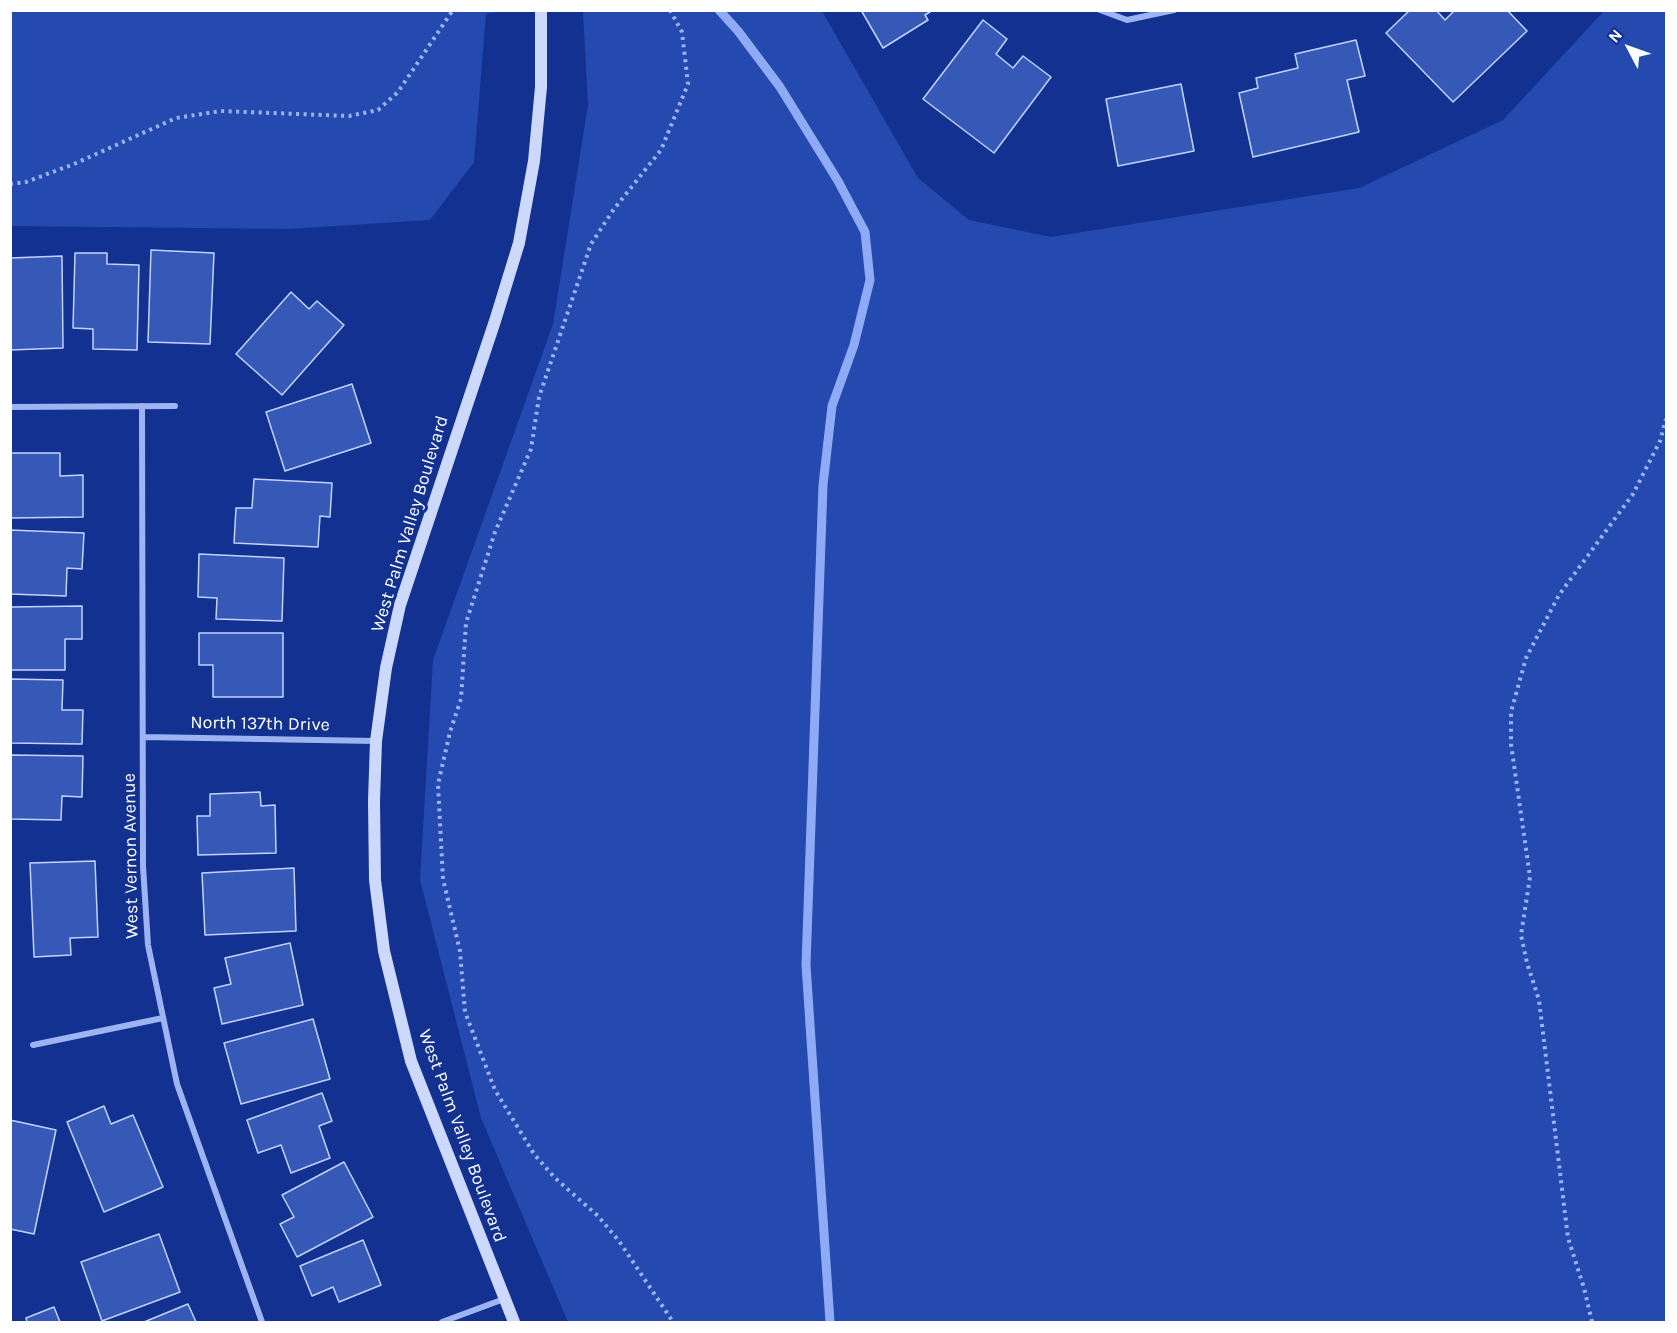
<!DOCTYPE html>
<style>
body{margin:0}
#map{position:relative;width:1677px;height:1333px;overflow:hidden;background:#123190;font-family:Karla,sans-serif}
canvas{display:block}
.frame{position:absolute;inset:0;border:12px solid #fff;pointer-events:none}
.north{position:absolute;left:1599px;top:18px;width:60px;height:60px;-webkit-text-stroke:4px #123190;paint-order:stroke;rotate:311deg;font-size:16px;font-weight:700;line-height:24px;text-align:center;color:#fff}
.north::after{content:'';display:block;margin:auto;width:21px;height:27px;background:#fff;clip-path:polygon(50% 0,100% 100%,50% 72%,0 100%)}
</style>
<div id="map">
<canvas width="1677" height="1333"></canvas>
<div class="frame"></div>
<div class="north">N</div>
</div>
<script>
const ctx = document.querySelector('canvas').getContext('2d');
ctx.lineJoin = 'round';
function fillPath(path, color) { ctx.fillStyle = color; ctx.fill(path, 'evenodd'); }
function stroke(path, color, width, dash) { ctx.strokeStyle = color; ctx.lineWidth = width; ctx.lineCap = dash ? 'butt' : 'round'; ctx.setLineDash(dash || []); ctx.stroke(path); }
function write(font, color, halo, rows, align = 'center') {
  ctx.font = font + ' Karla,sans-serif'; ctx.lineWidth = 6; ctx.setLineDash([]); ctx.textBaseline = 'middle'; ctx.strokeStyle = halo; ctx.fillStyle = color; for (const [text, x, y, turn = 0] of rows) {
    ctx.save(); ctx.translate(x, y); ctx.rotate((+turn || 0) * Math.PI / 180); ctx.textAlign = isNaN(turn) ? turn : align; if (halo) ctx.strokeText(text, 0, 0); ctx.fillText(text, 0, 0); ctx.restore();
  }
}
const green = new Path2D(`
 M11,10H501V11L486,14L474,162L430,220L289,229L11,226Z
 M583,11H822L918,178L969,220L1051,237L1359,188L1503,120L1604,11H1666V1322H568L481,1118L420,880L433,660L553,324L588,105Z`);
const stream = new Path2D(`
 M719,10L738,31L780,87L838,181L865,232L870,280L854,345L832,406L823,485L806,965L830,1322`);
const building = new Path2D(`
 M861,10H933L925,15L928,20L883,48Z
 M1410,10H1436L1445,20L1455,10H1507L1527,31L1453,102L1386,33Z
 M983,20L1007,39L996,54L1013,68L1023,56L1051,77L994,153L923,99Z
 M1356,40L1365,76L1347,80L1359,132L1253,157L1239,93L1258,88L1256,78L1298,68L1295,54Z
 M1181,84L1194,151L1118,166L1106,99Z
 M151,250L214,253L210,344L148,342Z
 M75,253H107V264L139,265L137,350L93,349V329L73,328Z
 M62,256L63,348L10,350V258Z
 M291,292L309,309L317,301L344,325L282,395L236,354Z
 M352,384L371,443L285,471L266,412Z
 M10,453H60V476L83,475V517L10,518Z
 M254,479L332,483L330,517L320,516L318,547L234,543L236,508H252Z
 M10,530L84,533L82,569L67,568L66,596L10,594Z
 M199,554L284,558L282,621L216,619L217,598L198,597Z
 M82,606V639H65V670H10V607Z
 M199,633H283V697H213V665H199Z
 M10,679L63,680L62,710H83L82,744L10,743Z
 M10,755L83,756L82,797L62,796L61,820L10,819Z
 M260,792L261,806L275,805L276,853L198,855L197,816H210V794Z
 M95,861L98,937L70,938L71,955L34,957L30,863Z
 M294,868L296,931L205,935L202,873Z
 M290,943L303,1005L222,1024L214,988L231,984L225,958Z
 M313,1019L330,1079L241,1104L224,1043Z
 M322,1093L332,1121L319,1126L330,1158L291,1173L281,1145L258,1153L247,1120Z
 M104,1106L111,1124L133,1115L163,1187L104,1212L67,1122Z
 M10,1120L56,1130L34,1234L10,1229Z
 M344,1162L373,1217L297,1257L280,1224L294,1217L282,1195Z
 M159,1234L180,1292L102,1321L81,1262Z
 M363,1240L381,1285L339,1302L333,1287L312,1296L300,1266Z
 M188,1304L196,1322H144Z
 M54,1307L60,1322H27L26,1318Z`);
const path = new Path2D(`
 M670,10L682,32L688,84L661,150L614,209L591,244L539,397L531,449L495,532L466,623L461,699L450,732L438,784L443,879L460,951L465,1012L495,1090L534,1154L555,1178L598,1216L619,1241L673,1322
 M10,184L26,182L74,164L176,118L221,111L349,116L378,110L398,92L453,10
 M1592,1322L1584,1288L1568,1238L1539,1000L1527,963L1521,935L1530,877L1511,744V712L1526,658L1559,595L1633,494L1660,441L1666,419`);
const street = new Path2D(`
 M1100,10L1127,20L1174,10
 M142,406L143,866L148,945L177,1084L262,1322
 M10,407L175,406
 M144,737L376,741
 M33,1045L163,1018
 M442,1322L504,1299`);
const secondary = new Path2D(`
 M514,1322L411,1061L384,951L375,880L374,801L376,741L386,668L400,605L495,321L519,243L534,161L541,87V10`);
const streetNames = [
 ["West Palm Valley Boulevard",410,524,-73],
 ["North 137th Drive",260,724,1],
 ["West Vernon Avenue",131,856,-91],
 ["West Palm Valley Boulevard",462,1136,70]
];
fillPath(green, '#2449af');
stroke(stream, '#8fabf5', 9);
fillPath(building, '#3658b7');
stroke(building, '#c4d3fd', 1.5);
stroke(path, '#9db3f2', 4, [3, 4.5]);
stroke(street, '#9db3f2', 6);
stroke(secondary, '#ccd8fc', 12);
write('18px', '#fff', '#123190', streetNames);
</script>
